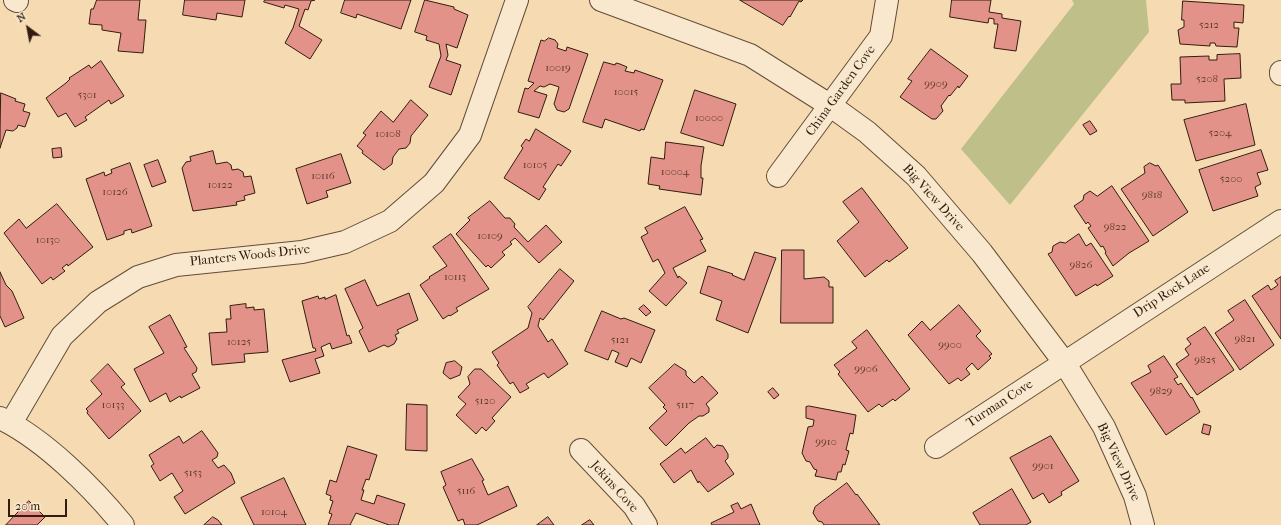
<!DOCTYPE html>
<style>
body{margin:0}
#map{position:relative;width:1281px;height:525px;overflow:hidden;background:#f6dbb2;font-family:"IM FELL French Canon",serif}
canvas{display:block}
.north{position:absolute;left:8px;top:8px;width:40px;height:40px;-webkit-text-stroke:3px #f9e8cd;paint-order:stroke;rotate:328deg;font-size:11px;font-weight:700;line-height:16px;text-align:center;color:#331c0f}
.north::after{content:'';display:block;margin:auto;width:14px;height:18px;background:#331c0f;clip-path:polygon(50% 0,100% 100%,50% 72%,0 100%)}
.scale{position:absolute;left:8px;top:499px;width:59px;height:18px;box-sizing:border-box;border:2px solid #331c0f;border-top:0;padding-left:5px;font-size:12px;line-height:14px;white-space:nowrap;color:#331c0f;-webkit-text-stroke:3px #f9e8cd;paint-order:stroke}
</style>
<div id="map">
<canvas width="1281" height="525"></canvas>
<div class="north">N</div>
<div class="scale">20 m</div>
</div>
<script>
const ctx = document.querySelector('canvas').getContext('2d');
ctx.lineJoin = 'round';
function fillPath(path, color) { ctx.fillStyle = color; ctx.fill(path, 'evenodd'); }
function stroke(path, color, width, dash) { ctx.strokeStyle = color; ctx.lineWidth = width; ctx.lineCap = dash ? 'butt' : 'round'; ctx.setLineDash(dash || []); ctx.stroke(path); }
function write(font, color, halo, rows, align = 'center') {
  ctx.font = font + ' "IM FELL French Canon",serif'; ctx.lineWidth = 3; ctx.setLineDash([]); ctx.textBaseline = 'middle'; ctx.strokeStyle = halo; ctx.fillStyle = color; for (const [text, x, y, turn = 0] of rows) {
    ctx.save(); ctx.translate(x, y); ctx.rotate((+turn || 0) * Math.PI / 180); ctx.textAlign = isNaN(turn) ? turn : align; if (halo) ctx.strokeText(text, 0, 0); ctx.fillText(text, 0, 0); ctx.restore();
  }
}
const green = new Path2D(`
 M1072,0H1146L1149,32L1010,205L961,149L1074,4Z`);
const building = new Path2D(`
 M97,0H140L138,20H146L143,53L118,51L121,33L102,30V25L89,24L91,9H93Z
 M185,0H245L242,17L217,13L216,20L183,15Z
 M265,0H315L311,1L308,10L305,9L299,26L322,40L310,59L285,43L293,28L299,9L285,5L284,8L264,2Z
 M345,0H411L401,29L357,14L356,18L341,13Z
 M425,0L454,7V9L468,15L457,48L446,44L448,55L446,60L461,65L451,95L429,87L441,56L439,44L426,40L427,36L415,32Z
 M740,0H803L801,2L799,1L790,17L789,16L783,25Z
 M952,0H991L989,12L1002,14V18L1021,21L1016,51L994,48L998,24H994V19L989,18L988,23L950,17Z
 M1183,1L1244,5L1243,23L1234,22V28H1239L1237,47L1216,46L1215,43H1210V46L1180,44L1178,30L1184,27V20H1182Z
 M549,38L555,40L558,44L557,48L566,51L567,47L588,54L569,109L564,112L557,110L554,104L559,87L550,84L544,87L540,86L534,91L547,95L539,118L518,112L525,88L528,89L534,83L528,81L541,40L544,41Z
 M931,49L968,76L959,88L958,86L950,96L949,95L941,106L943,111L936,119H932L900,97L912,81L908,79Z
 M1240,54L1241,78L1224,79L1225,101L1185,103V100H1172L1171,84H1181L1180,57L1209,56V60H1217V55Z
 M101,61L124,96L111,104L109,100L85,117L87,120L75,127L66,113L58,117L46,98L66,83L70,79L69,78L89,65L91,68Z
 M604,62L615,65L616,63L620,64L627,67L625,71L634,73L635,70L663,80L644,130L641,129L640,131L605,119L602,128L583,122Z
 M695,90L736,104L723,146L681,133Z
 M1,93L16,99L15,101L25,104L23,111L30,113L25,127L18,125L17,128L13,131L6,130L0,148Z
 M411,100L428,115L411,136L410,143L406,148L399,149L393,157L392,164L384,170L362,153L363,151L357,146L366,135L363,133L381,111L393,122Z
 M1246,104L1255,145L1196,161L1184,120Z
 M1090,121L1097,131L1090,135L1083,125Z
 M536,129L571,151L561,166L558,164L543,187L546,189L539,200L504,178L523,148L521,146L526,139L529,141Z
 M666,142L704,147L701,166V178H703L701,195L659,189L660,186L648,184L651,157L664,159Z
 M61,148L62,157L53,158L52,149Z
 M1261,150L1268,170L1257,173L1261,184L1255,187L1258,196L1213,211L1199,170Z
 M213,151L216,164L227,162L231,165L232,170L238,169L243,172L244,177L251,176L255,193L244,196L245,200L236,202L237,205L193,211L182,168L186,162L191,161L190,157Z
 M341,154L351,183L326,191L328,197L307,204L296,169Z
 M158,160L166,182L152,187L144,165Z
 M130,163L152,226L132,233L131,229L124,231V234L107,240L86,179L104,172L105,176L112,173L111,170Z
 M1150,163L1156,166L1158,165L1188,212L1153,236L1121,189L1145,173L1144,167Z
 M1112,186L1149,241L1129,253L1113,266L1105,253L1106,252L1103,246L1101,247L1088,228L1091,226L1088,222L1086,224L1074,206L1083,200L1084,195L1090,191L1097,196Z
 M862,188L908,248L889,262L887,260L865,277L837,241L859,222L843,202Z
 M490,201L505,218H510L515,224L514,227L528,242L546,225L562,242L539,263L515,238L510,242L512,244L502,252L505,255L491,268L488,265L486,267L456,234L470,220L468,218Z
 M57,204L93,247L68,266L67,264L62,268L65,271L53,280L51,277L42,284L4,233L19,219L26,228Z
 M685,207L703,239L700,240L706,251L673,268L678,278L679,276L687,283L666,306L649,291L665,273L658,259L653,262L641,237L648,233L645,228Z
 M451,234L489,289L456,308L458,311L450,316L449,315L443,319L420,285L430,278L429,277L447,266L433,247Z
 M1079,234L1086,246L1091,243L1113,276L1097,286L1096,284L1076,296L1048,254L1052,252L1053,246L1060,242L1065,243Z
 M782,250H804V279L824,277L829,281V287H833V323H781Z
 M755,252L776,258L748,333L716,320L722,301L700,293L708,266L733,274L732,275L744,280Z
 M560,269L574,281L543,320L540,318L538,326L548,342L552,339L568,364L548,378L544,373L526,384L529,388L520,393L513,382L510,384L497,365L499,363L492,352L528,328L532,313L528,307Z
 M0,272L6,285L12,291L24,318L5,327L0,316Z
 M1281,277V339L1252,296L1268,285L1271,290L1278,285L1275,281Z
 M365,280L377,306L409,293L418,320L397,330L399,333L395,335L397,339L394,344L388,347L384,345L369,352L359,331L363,328L345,289Z
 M336,295L347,336L349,335L352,343L332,349L330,343L321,347L324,356L315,359L320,373L290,382L282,360L316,351L315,348H313L302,301L318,296L319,299L325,297V299Z
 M1245,300L1274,345L1240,370L1215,333L1234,320L1228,311Z
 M246,304V308L254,307V310L264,309L268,352L244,354L245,362L212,365L209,333L227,332L226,319H231L230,306Z
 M644,305L651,312L646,316L639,309Z
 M959,305L981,331L976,336L992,354L989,356L991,358L978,370L972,363L966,369L970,374L961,381L958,378L949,384L908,335L922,321L930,330Z
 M602,311L621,319L624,318L655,330L641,363L631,358L627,367L615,362L619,353L612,350L608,360L585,351Z
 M170,315L187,347L184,348L197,368L196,372L192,374L200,388L181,398L180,396L170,402L166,393L150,402L134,369L164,353L149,327Z
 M1205,327L1234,370L1197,395L1176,364L1189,355L1185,349L1191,344L1187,339Z
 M867,330L910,389L895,401L893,399L882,407L879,404L868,412L838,374L840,372L834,365L857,348L852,342Z
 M1164,356L1178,377L1174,379L1178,385L1181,383L1191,398L1192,397L1200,412L1166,435L1131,383L1151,372L1148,366Z
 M455,361L462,367L460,375L450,379L443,373L446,363Z
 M108,364L125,384L121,387L141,411L109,439L87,413L88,411L86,409L102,394L91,381Z
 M675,364L686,371V375L694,383L702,376L718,393L706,404L709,408V412L703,416H699L689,423L666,446L649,428L667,411L663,407L665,405L649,388Z
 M475,369H481L511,397L492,418L495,421L486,431L482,427L476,434L456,415L466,404L458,397L470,384L468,377Z
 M773,388L779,395L774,399L768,392Z
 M407,404L427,405V451L406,450Z
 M809,406L856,415L853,434L850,433L846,450L849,451L845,465L843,464L841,472H838L836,480L815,476L817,470L814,469L810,462L806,461L802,453L808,427L813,426L814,420L806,418V407Z
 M1204,424L1211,426L1209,435L1202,433Z
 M202,431L218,453L217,457L212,460L218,468L224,465L231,473L235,483L185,514L174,497L183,491L172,473L160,481L151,466L154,464L149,455L179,436L183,443Z
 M1051,436L1079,481L1061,492L1062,495L1049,503L1043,493L1033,499L1010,458Z
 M706,438L714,448L717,445L723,446L728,454V458L725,461L734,474L708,492L699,481L698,483L691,470L674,483L660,464L681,448L685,453Z
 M348,446L377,455L369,480L366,479L362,490H364L361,500L374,504L377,495L405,504L398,525H389L356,513L350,525H328L332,514L329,513L333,501L330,500L331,496L326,494L330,480L336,482Z
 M472,459L484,480L482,481L488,495L508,486L517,506L477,525H465L463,519L458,521L443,487L446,485L441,472Z
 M284,478L306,525H254L241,498Z
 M847,483L856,495L857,494L880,525H824L822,522L818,521L813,513L815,507Z
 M1012,489L1031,522L1026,525H980L973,513Z
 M29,501L45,517L37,525H6Z
 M738,503L741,509L751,504L760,525H712L711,523L734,512L731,506Z
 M213,517L218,520L222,525H204Z
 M548,517L554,525H537Z
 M590,520L594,525H582Z`);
const minor = new Path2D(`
 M15,0L17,1
 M601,0L750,55L831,106L867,132L916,176L982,253L1064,362L1104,427L1135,496L1143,525
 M1281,72V74
 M778,176L881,36L887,0
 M0,418C44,439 92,487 123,525
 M11,423L62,336L98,302L138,277L176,265L302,252L345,242L390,221L434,183L470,135L517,0
 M936,447L1281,221
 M581,450L634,506L646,525`);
const numberNames = [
 ["5212",1209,25],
 ["10019",558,68],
 ["5208",1207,79],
 ["9909",936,84],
 ["10015",626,92],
 ["5301",87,95],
 ["10000",709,118],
 ["5204",1220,133],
 ["10108",388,134],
 ["10105",535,165],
 ["10004",675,172],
 ["10116",323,176],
 ["5200",1231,179],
 ["10122",220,185],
 ["10126",115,192],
 ["9818",1152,195],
 ["9822",1115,227],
 ["10109",490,236],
 ["10130",48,240],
 ["9826",1081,265],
 ["10113",455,277],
 ["9821",1245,339],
 ["5121",620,340],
 ["10125",239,342],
 ["9900",950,345],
 ["9825",1205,360],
 ["9906",866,369],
 ["9829",1161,391],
 ["5120",485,401],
 ["10133",113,405],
 ["5117",685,405],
 ["9910",826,442],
 ["9901",1043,466],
 ["5153",193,473],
 ["5116",466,491],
 ["10104",274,512]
];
const streetNames = [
 ["China Garden Cove",841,91,-54],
 ["Big View Drive",933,198,48],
 ["Planters Woods Drive",250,256,-6],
 ["Drip Rock Lane",1172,291,-33],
 ["Turman Cove",1000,404,-33],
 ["Big View Drive",1118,462,65],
 ["Jekins Cove",614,487,48]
];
fillPath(green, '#bfbf8a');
fillPath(building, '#e29288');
stroke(building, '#331c0f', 1);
stroke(minor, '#644c38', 24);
stroke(minor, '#f9e8cd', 22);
write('11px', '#5f3a2d', null, numberNames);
write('13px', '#331c0f', '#f9e8cd', streetNames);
</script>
